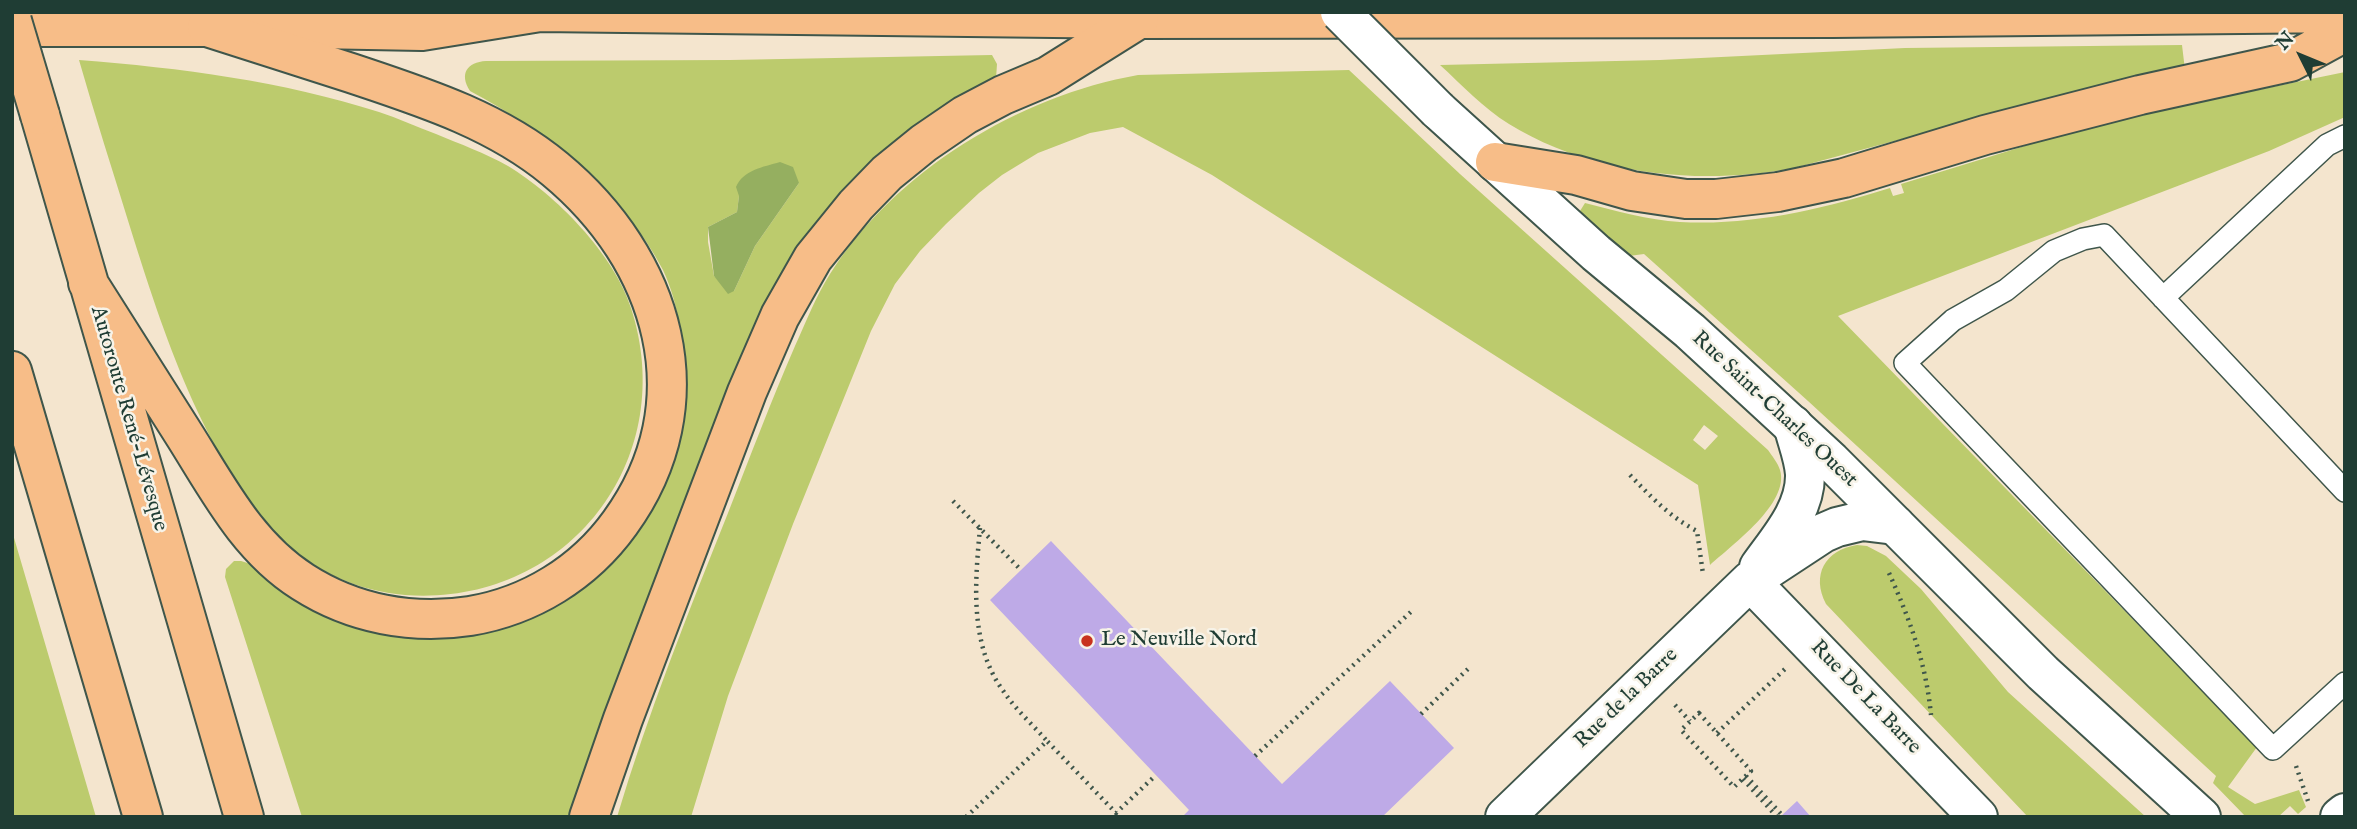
<!DOCTYPE html>
<meta charset="utf-8">
<style>
body{margin:0}
#map{position:relative;width:2357px;height:829px;overflow:hidden;background:#f4e5ce;font-family:"IM FELL English",serif}
canvas{display:block}
.frame{position:absolute;inset:0;border:14px solid #1f3d34;pointer-events:none}
.north{position:absolute;left:2266px;top:21px;width:70px;height:70px;-webkit-text-stroke:5px #f7f3e8;paint-order:stroke;rotate:313deg;font-size:19px;font-weight:700;line-height:28px;text-align:center;color:#1f3d34}
.north::after{content:'';display:block;margin:auto;width:24px;height:32px;background:#1f3d34;clip-path:polygon(50% 0,100% 100%,50% 72%,0 100%)}
</style>
<div id="map">
<canvas width="2357" height="829"></canvas>
<div class="frame"></div>
<div class="north">N</div>
</div>
<script>
const ctx = document.querySelector('canvas').getContext('2d');
ctx.lineJoin = 'round';
function fillPath(path, color) { ctx.fillStyle = color; ctx.fill(path, 'evenodd'); }
function stroke(path, color, width, dash) { ctx.strokeStyle = color; ctx.lineWidth = width; ctx.lineCap = dash ? 'butt' : 'round'; ctx.setLineDash(dash || []); ctx.stroke(path); }
function write(font, color, halo, rows, align = 'center') {
  ctx.font = font + ' "IM FELL English",serif'; ctx.lineWidth = 5; ctx.setLineDash([]); ctx.textBaseline = 'middle'; ctx.strokeStyle = halo; ctx.fillStyle = color; for (const [text, x, y, turn = 0] of rows) {
    ctx.save(); ctx.translate(x, y); ctx.rotate((+turn || 0) * Math.PI / 180); ctx.textAlign = isNaN(turn) ? turn : align; if (halo) ctx.strokeText(text, 0, 0); ctx.fillText(text, 0, 0); ctx.restore();
  }
}
const green = new Path2D(`
 M2182,45L2185,70L1991,115L1794,168C1699,186 1592,175 1509,124C1483,108 1462,85 1440,65L1660,60L1905,48Z
 M992,55L997,64L996,79C966,95 936,111 908,131C866,162 831,203 800,244L571,817H302L225,577L226,569L234,561H241L254,565L348,622L574,589L684,379C683,342 679,304 663,270C625,195 543,129 470,91C459,74 467,62 486,61L730,60ZM799,183L755,246L734,291L714,276L708,242V227L737,212L739,196Z
 M79,60C181,68 282,81 379,112C398,118 417,127 436,134C460,144 485,153 508,166C556,195 614,254 631,308C681,462 565,607 405,595C358,591 313,571 281,538C203,457 163,332 130,227C113,172 95,116 79,60Z
 M1349,70L1460,174L1768,450C1772,456 1778,463 1780,470C1790,503 1732,545 1710,565L1698,485L1212,175L1123,127L1090,133L1038,153L1002,175L979,193L946,224L920,251L895,284L871,331L793,524L728,696L691,817H617C648,713 688,613 728,513C750,457 771,401 795,346C806,322 816,296 830,274C895,171 1019,96 1138,75ZM1704,425L1718,436L1705,450L1693,440Z
 M2345,72V117L2269,151L1838,316L2257,747L2228,787L2255,804L2299,790L2306,807L2298,814L2290,806L2278,817H2246L2213,783L2216,776L1808,401L1644,254L1629,256L1580,211L1585,203C1616,211 1648,220 1680,222C1752,226 1822,209 1890,188L1893,196L1904,193L1901,184L2067,133L2146,113Z
 M12,531L96,817H12Z
 M1857,545L1867,546L1886,556L1921,589L2008,692L2146,817H2028L1826,604C1811,575 1825,550 1857,545Z`);
const forest = new Path2D(`
 M780,162L793,167L799,183L755,246L734,291L728,294L714,276L708,227L737,212L739,196L736,187C743,170 763,167 780,162Z`);
const building = new Path2D(`
 M1051,541L1282,784L1390,681L1454,748L1382,817H1182L1189,810L990,600Z
 M1797,801L1811,817H1780Z`);
const path = new Path2D(`
 M1630,475C1651,497 1670,517 1697,531L1703,574
 M953,501L1021,570
 M980,528C975,583 969,645 1004,692C1016,710 1033,725 1047,741
 M1889,573C1910,620 1926,663 1931,715
 M1675,705L1690,721
 M1699,713L1751,771L1734,787L1681,730Z
 M1421,714L1470,667
 M1717,733L1785,669
 M1255,756L1414,609
 M2296,766L2308,801
 M1746,776L1782,815
 M1743,779L1777,817
 M966,817L1047,741L1116,813L1156,775`);
const service = new Path2D(`
 M2163,298L2327,145L2345,136
 M2345,491L2104,235L2083,239L2054,251L2006,290L1953,320L1905,363L2273,749L2345,683`);
const minor = new Path2D(`
 M1759,567C1778,540 1806,510 1805,474C1804,458 1797,441 1793,425
 M1750,581L1978,817
 M1505,817L1750,581L1823,533L1837,527L1862,521L1895,525`);
const tertiary = new Path2D(`
 M1438,110L1596,253L1690,331L1831,461L2043,673L2201,817
 M2340,817L2345,813`);
const trunk = new Path2D(`
 M539,12L1139,19L1833,18L2345,13
 M12,27H207L422,31L540,12
 M1495,162L1576,175L1632,191L1686,199H1716L1778,192L1844,178L1985,135L2140,95L2290,62L2345,32`);
const motorway = new Path2D(`
 M40,115L244,817
 M88,283C120,334 153,385 185,436C219,490 248,547 303,582C353,614 412,625 470,616C530,606 584,573 620,523C708,402 664,259 555,169C496,120 423,97 351,73C303,58 255,42 207,27
 M12,371L143,817
 M589,817L623,719L747,392L780,316L813,258L856,205L887,173L924,143L965,115L1003,95L1048,76L1139,19`);
const tertiaryBridge = new Path2D(`
 M1340,12L1438,110`);
const motorwayBridge = new Path2D(`
 M12,21L40,115`);
const markers = [
 [1087,641,7,"#c8321e"]
];
const streetNames = [
 ["Rue Saint-Charles Ouest",1774,410,43],
 ["Autoroute René-Lévesque",128,419,74],
 ["Rue De La Barre",1865,698,46],
 ["Rue de la Barre",1627,699,-44]
];
const poiNames = [
 ["Le Neuville Nord",1101,641]
];
fillPath(green, '#bccb6d');
fillPath(forest, '#95af60');
fillPath(building, '#beaae7');
stroke(service, '#3f564b', 24);
stroke(minor, '#3f564b', 42);
stroke(tertiary, '#3f564b', 42);
stroke(trunk, '#3f564b', 42);
stroke(motorway, '#3f564b', 42);
stroke(path, '#3f564b', 4.5, [2, 5]);
stroke(service, '#fff', 21);
stroke(minor, '#fff', 38);
stroke(tertiary, '#fff', 38);
stroke(trunk, '#f7bd88', 38);
stroke(motorway, '#f7bd88', 38);
stroke(tertiaryBridge, '#3f564b', 42, []);
stroke(motorwayBridge, '#3f564b', 42, []);
stroke(tertiaryBridge, '#fff', 38);
stroke(motorwayBridge, '#f7bd88', 38);
for (const [x, y, r, color] of markers) { const dot = new Path2D(); dot.arc(x, y, r, 0, 2 * Math.PI); ctx.fillStyle = color; ctx.fill(dot); stroke(dot, '#f7f3e8', 2.5); }
write('21px', '#1f3d34', '#f7f3e8', streetNames);
write('21px', '#1f3d34', '#f7f3e8', poiNames, 'left');
</script>
